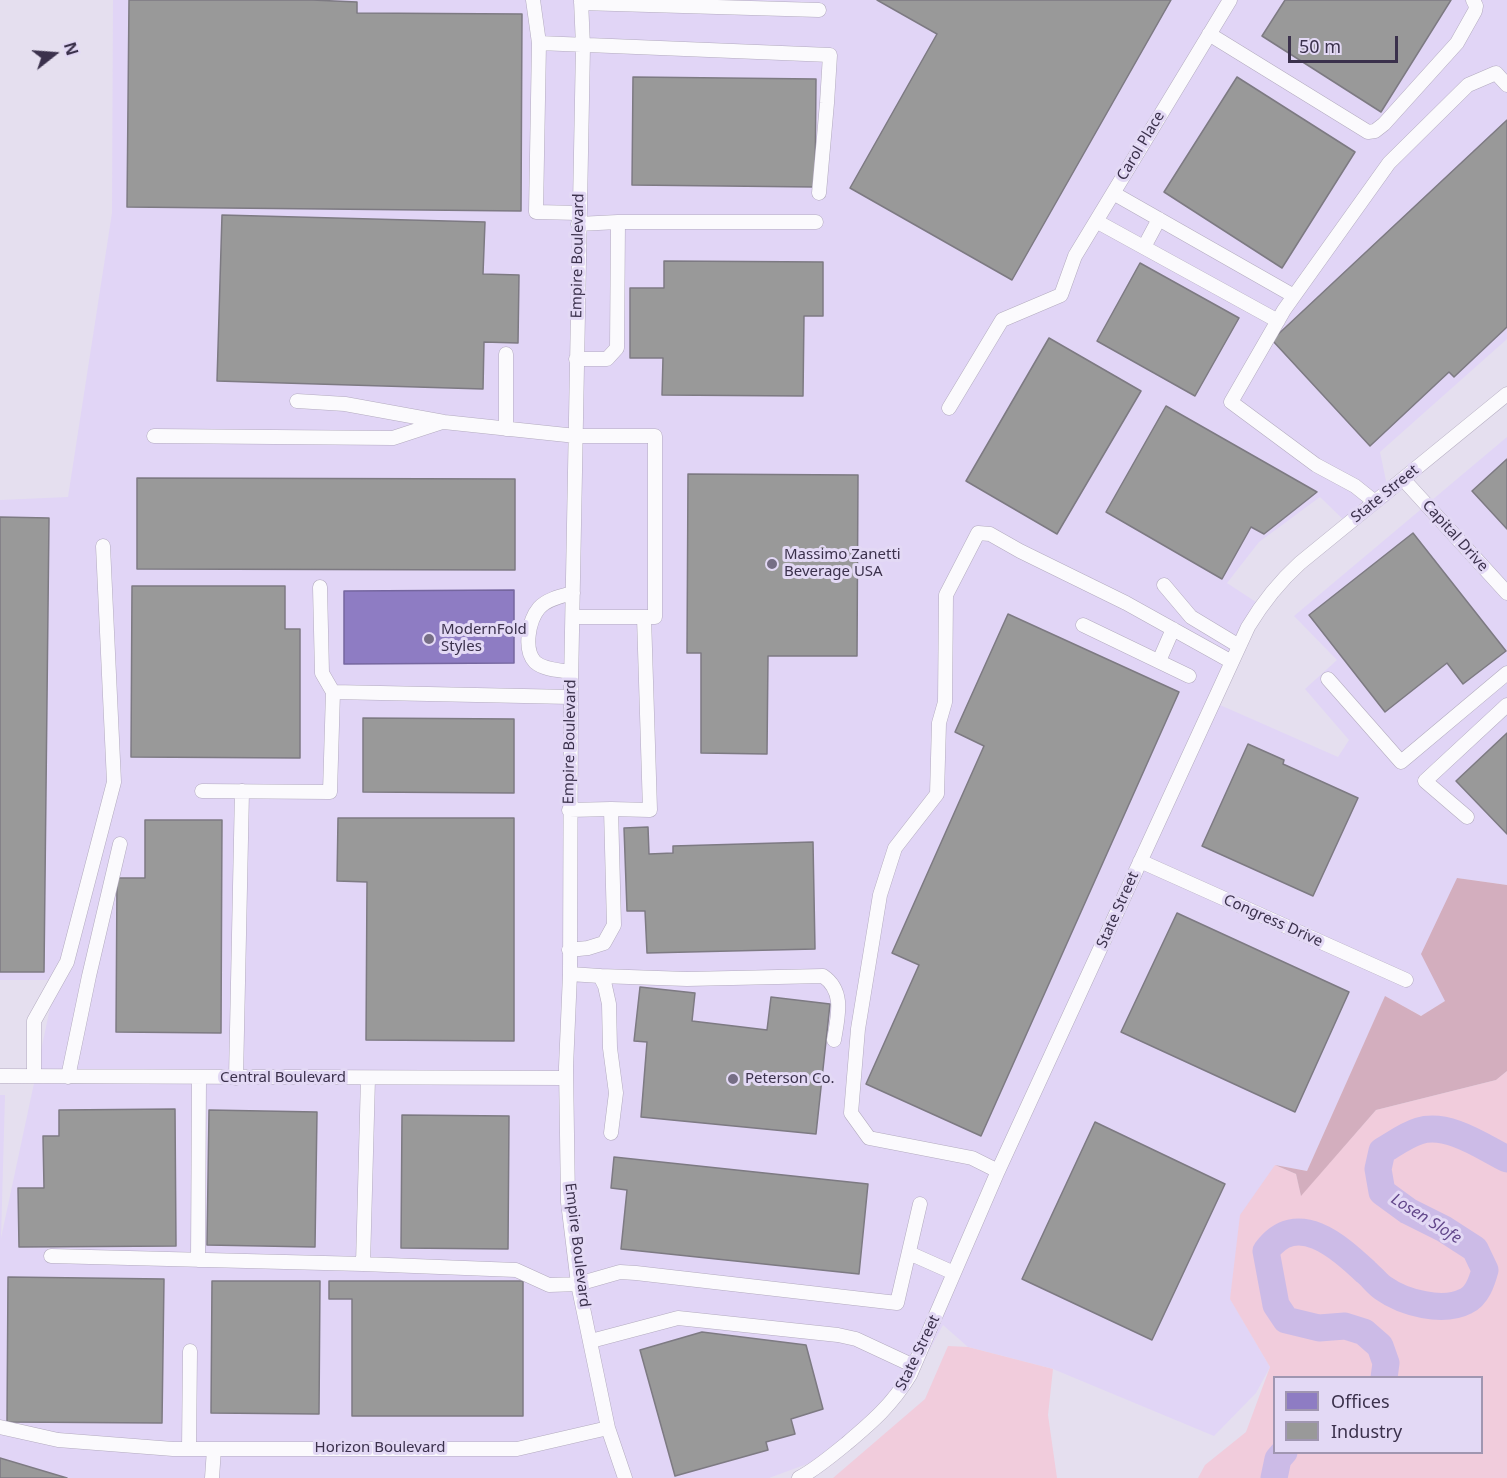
<!DOCTYPE html>
<style>
body{margin:0}
#map{position:relative;width:1507px;height:1478px;overflow:hidden;background:#e5dfef;font-family:"Noto Sans",sans-serif}
canvas{display:block}
.legend{position:absolute;left:1273px;top:1376px;width:210px;height:78px;box-sizing:border-box;background:#e3d9f5;border:2px solid #a096b1;margin:0;padding:8px 10px;list-style:none;font-size:18px;color:#3b314c}
.legend li{display:flex;align-items:center;gap:12px;height:30px}
.legend b{width:30px;border:2px solid #a096b1}
.north{position:absolute;left:24px;top:24px;width:60px;height:60px;-webkit-text-stroke:4px #e3d9f5;paint-order:stroke;rotate:73deg;font-size:16px;font-weight:700;line-height:24px;text-align:center;color:#3b314c}
.north::after{content:'';display:block;margin:auto;width:21px;height:27px;background:#3b314c;clip-path:polygon(50% 0,100% 100%,50% 72%,0 100%)}
.scale{position:absolute;left:1288px;top:36px;width:110px;height:27px;box-sizing:border-box;border:3px solid #3b314c;border-top:0;padding-left:8px;font-size:18px;line-height:21px;white-space:nowrap;color:#3b314c;-webkit-text-stroke:4px #e3d9f5;paint-order:stroke}
</style>
<div id="map">
<canvas width="1507" height="1478"></canvas>
<ul class="legend">
<li><b style="height:16px;background:#8e7cc3"></b>Offices</li>
<li><b style="height:16px;background:#999"></b>Industry</li>
</ul>
<div class="north">N</div>
<div class="scale">50 m</div>
</div>
<script>
const ctx = document.querySelector('canvas').getContext('2d');
ctx.lineJoin = 'round';
function fillPath(path, color) { ctx.fillStyle = color; ctx.fill(path, 'evenodd'); }
function stroke(path, color, width, dash) { ctx.strokeStyle = color; ctx.lineWidth = width; ctx.lineCap = dash ? 'butt' : 'round'; ctx.setLineDash(dash || []); ctx.stroke(path); }
function write(font, color, halo, rows, align = 'center') {
  ctx.font = font + ' "Noto Sans",sans-serif'; ctx.lineWidth = 6; ctx.setLineDash([]); ctx.textBaseline = 'middle'; ctx.strokeStyle = halo; ctx.fillStyle = color; for (const [text, x, y, turn = 0] of rows) {
    ctx.save(); ctx.translate(x, y); ctx.rotate((+turn || 0) * Math.PI / 180); ctx.textAlign = isNaN(turn) ? turn : align; if (halo) ctx.strokeText(text, 0, 0); ctx.fillText(text, 0, 0); ctx.restore();
  }
}
const built = new Path2D(`
 M113,0H1507V339L1380,452L1390,500L1352,528L1320,497L1259,542L1227,583L1262,606L1220,705L1338,757L1349,740L1305,689L1337,660L1294,616L1507,437V885L1457,878L1445,1001L1422,1016L1385,997L1307,1171L1275,1165L1230,1298L1270,1367L1256,1393L1214,1436L1053,1369L968,1347L943,1325L930,1349L834,1454L769,1478H0V1095H5L1,1238L56,980H0V500L68,497L112,213Z`);
const green = new Path2D(`
 M1507,1071V1478H1198L1205,1465L1246,1432L1270,1367L1230,1299L1240,1215L1275,1165L1296,1174L1301,1195L1376,1110L1496,1080ZM1274,1378H1482V1452H1274Z
 M948,1346L968,1347L1053,1369L1048,1415L1057,1478H833L925,1399Z`);
const forest = new Path2D(`
 M1457,878L1507,885V1071L1496,1080L1376,1110L1301,1196L1296,1174L1275,1165L1307,1171L1385,996L1421,1016L1445,1001L1421,954Z`);
const offices = new Path2D(`
 M514,590V663L344,664V591Z`);
const industry = new Path2D(`
 M129,0H312L357,2V13L522,14L521,211L127,207Z
 M877,0H1171L1012,280L850,188L937,34Z
 M1285,0H1451L1381,112L1262,36Z
 M633,77L816,79L815,187L632,185Z
 M1237,77L1355,152L1282,268L1164,192Z
 M1507,120V327L1454,377L1449,372L1370,446L1272,340Z
 M222,215L485,222L483,274L519,275L518,343L484,342L483,389L217,381Z
 M664,261L823,262V316H804L803,396L662,395L663,358H630V288H664Z
 M1140,263L1239,318L1195,396L1097,341Z
 M1049,338L1141,391L1057,534L966,481Z
 M1166,406L1317,492L1264,534L1251,527L1222,579L1106,512Z
 M1507,459V529L1472,491Z
 M688,474L858,475L857,656H768L767,754L701,753V653H687Z
 M137,478L515,479V570L137,569Z
 M0,517L49,518L44,972H0Z
 M1413,533L1506,651L1463,684L1447,663L1385,712L1309,615Z
 M132,586H285V629H300V758L131,757Z
 M1008,614L1179,692L981,1136L866,1084L919,965L892,953L984,746L955,732Z
 M363,718L514,719V793L363,792Z
 M1507,733V834L1456,781Z
 M1248,744L1284,760L1283,764L1358,798L1313,896L1202,846Z
 M338,818H514V1041L366,1040L367,882L337,881Z
 M145,820H222L221,1033L116,1032L117,878H145Z
 M648,827L649,854L673,853V846L813,842L815,949L647,953L645,911H627L624,828Z
 M1177,913L1349,992L1295,1112L1121,1032Z
 M640,987L695,993L692,1021L767,1030L771,997L830,1004L816,1134L641,1117L647,1042L634,1041Z
 M175,1109L176,1246L19,1247L18,1188H44L43,1136H59V1110Z
 M209,1110L317,1112L315,1247L207,1245Z
 M402,1115L509,1116L508,1249L401,1248Z
 M1095,1122L1225,1184L1152,1340L1022,1279Z
 M614,1157L868,1184L859,1274L621,1249L627,1190L611,1188Z
 M8,1277L164,1279L162,1423L7,1422Z
 M212,1281H320L319,1414L211,1413Z
 M329,1281H523V1416H352V1299H329Z
 M702,1332L806,1345L823,1409L791,1419L795,1434L766,1442L768,1450L675,1476L640,1350Z
 M0,1458L67,1478H0Z`);
const river = new Path2D(`
 M1384,1378L1386,1363L1380,1346L1364,1332L1345,1326L1319,1328L1286,1320L1276,1305L1266,1251C1297,1209 1338,1246 1366,1272C1372,1277 1377,1284 1383,1288C1404,1303 1443,1313 1466,1301C1477,1296 1482,1281 1485,1270L1475,1249L1444,1229L1408,1211L1382,1192L1378,1169L1382,1151C1394,1144 1406,1135 1419,1131C1448,1122 1483,1147 1507,1159
 M1274,1478L1278,1459L1284,1452`);
const minor = new Path2D(`
 M533,0L539,43L536,212L579,213
 M581,0L583,46L571,684L570,974L566,1067L568,1202L578,1284L608,1428L625,1478
 M581,3L819,10
 M1209,34L1368,132L1375,131L1384,124L1457,43L1475,11L1476,6L1473,0
 M539,43L830,55L827,103L819,193
 M1113,193L1294,296
 M1096,221L1278,321
 M578,224L618,222H816
 M1144,247L1159,219
 M506,354V429
 M576,359H607L617,348L618,222
 M297,401L345,404L444,422L576,436H655V617H644
 M949,408L1002,320L1061,295L1075,256L1230,0
 M154,436L393,438L442,422
 M1403,479L1507,593
 M1375,502L1355,486L1316,465L1231,402L1284,310L1389,163L1468,85L1496,73L1507,85
 M1164,585L1191,617L1239,646
 M320,587L322,673L333,692
 M573,617H644L650,810L611,809
 M1083,625L1189,676
 M1159,661L1173,629
 M571,672C560,670 544,670 535,662C523,649 529,620 539,608C547,599 562,596 573,593
 M1328,679L1401,762L1507,673
 M202,791L330,792L333,692L571,697
 M1467,817L1425,781L1507,705
 M1140,861L1406,980
 M569,950L588,948L604,943L614,925L611,809L569,810
 M570,974L600,976L605,986L609,1004L610,1048L616,1093L611,1133
 M600,976L687,979L823,976C845,991 838,1016 834,1040
 M0,1076L566,1078
 M34,1076V1021L67,962L114,782L103,546
 M68,1077L89,976L120,844
 M236,1078L242,791
 M998,1171L972,1158L869,1138L851,1113L858,1029L880,895L895,848L937,794L939,723L945,702L946,595L978,533L990,534L1020,551L1126,603L1232,662
 M909,1253L954,1273
 M51,1256L363,1264L516,1270L549,1285L578,1284L620,1272L636,1273L897,1303L920,1204
 M198,1260L199,1078
 M363,1264L368,1078
 M591,1341L678,1318L838,1335L856,1339L914,1366
 M0,1427L58,1440L173,1449H517L608,1428
 M189,1449L190,1351
 M212,1478L214,1449
 M799,1478C816,1469 831,1456 846,1444C872,1422 892,1405 910,1375L998,1171L1248,627C1263,602 1279,582 1300,563L1507,394`);
const markers = [
 [772,564,6,"#766e85"],
 [429,639,6,"#766e85"],
 [733,1079,6,"#766e85"]
];
const streetNames = [
 ["Carol Place",1141,146,-59],
 ["Empire Boulevard",578,256,-89],
 ["State Street",1385,494,-39],
 ["Capital Drive",1455,536,48],
 ["Empire Boulevard",570,742,-89],
 ["State Street",1118,910,-66],
 ["Congress Drive",1273,921,24],
 ["Central Boulevard",283,1078],
 ["Empire Boulevard",577,1245,83],
 ["State Street",918,1353,-64],
 ["Horizon Boulevard",380,1448]
];
const poiNames = [
 ["Massimo Zanetti",784,555],
 ["Beverage USA",784,572],
 ["ModernFold",441,630],
 ["Styles",441,647],
 ["Peterson Co.",745,1079]
];
const waterNames = [
 ["Losen Slofe",1426,1219,32]
];
fillPath(built, '#e1d5f6');
fillPath(green, '#f1ccdc');
fillPath(forest, '#d3aebe');
fillPath(offices, '#8e7cc3');
stroke(offices, '#75669f', 1.5);
fillPath(industry, '#999');
stroke(industry, '#7d7a82', 1.5);
stroke(river, '#ccbbe7', 27);
stroke(minor, '#b3abbf', 15);
stroke(minor, '#fbfafd', 14);
for (const [x, y, r, color] of markers) { const dot = new Path2D(); dot.arc(x, y, r, 0, 2 * Math.PI); ctx.fillStyle = color; ctx.fill(dot); stroke(dot, '#e3d9f5', 2); }
write('15px', '#3b314c', '#e3d9f5', streetNames);
write('15px', '#3b314c', '#e3d9f5', poiNames, 'left');
write('italic 16px', '#63478b', '#e3d9f5', waterNames);
</script>
